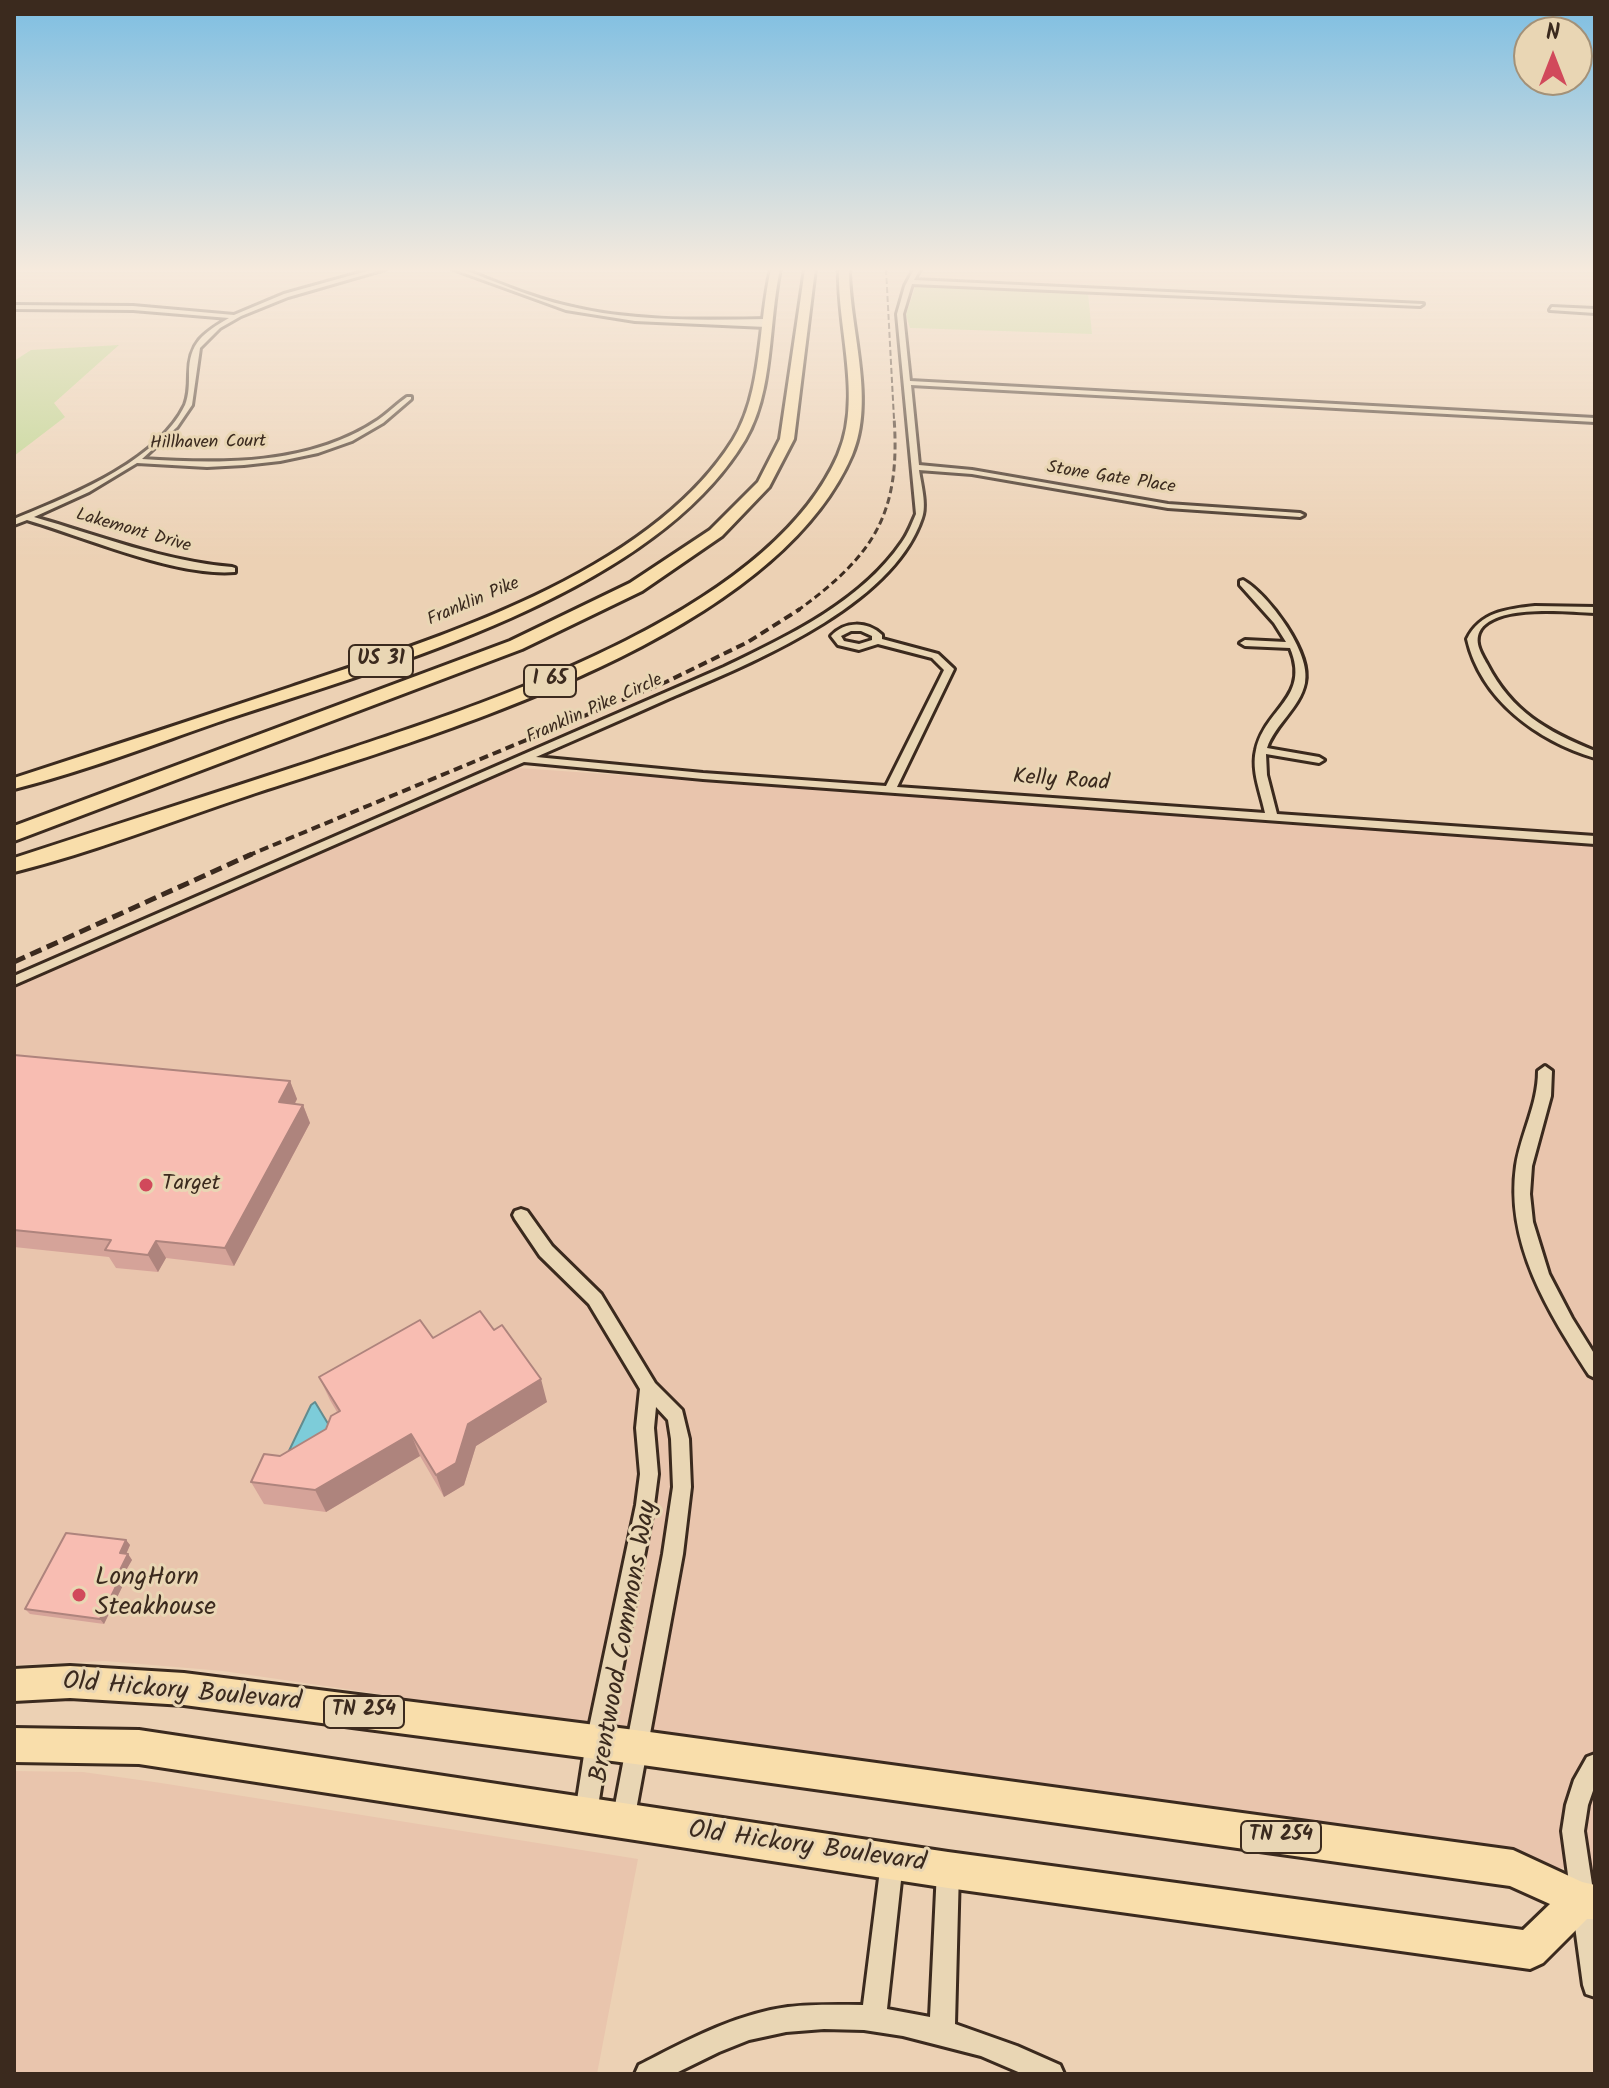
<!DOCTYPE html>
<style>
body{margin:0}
#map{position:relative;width:1609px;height:2088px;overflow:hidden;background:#ecd1b4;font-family:Kalam,sans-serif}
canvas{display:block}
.frame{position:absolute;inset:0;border:16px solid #3b2a1e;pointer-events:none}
.north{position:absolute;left:1513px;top:16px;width:80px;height:80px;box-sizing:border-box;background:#e9d6b4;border:2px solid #a39178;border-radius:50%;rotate:0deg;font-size:22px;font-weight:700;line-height:32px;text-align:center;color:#3b2a1e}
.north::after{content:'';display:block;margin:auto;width:28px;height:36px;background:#d1495b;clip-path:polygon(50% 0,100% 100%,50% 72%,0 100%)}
</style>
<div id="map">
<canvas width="1609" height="2088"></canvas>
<div class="frame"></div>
<div class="north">N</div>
</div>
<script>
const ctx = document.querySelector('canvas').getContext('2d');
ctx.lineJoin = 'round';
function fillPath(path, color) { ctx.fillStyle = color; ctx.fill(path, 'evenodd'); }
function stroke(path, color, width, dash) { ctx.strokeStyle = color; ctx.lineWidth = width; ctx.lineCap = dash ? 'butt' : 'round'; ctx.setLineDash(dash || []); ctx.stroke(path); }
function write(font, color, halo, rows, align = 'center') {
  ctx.font = font + ' Kalam,sans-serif'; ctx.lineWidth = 6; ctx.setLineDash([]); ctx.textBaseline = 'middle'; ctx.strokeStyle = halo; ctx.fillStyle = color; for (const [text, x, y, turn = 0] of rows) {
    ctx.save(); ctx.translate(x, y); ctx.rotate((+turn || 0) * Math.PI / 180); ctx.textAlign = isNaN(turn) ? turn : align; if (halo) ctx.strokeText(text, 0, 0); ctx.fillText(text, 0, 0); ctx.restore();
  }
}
const built = new Path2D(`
 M490,766L1595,843V1873L223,1671L105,1661L14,1665V982Z
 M14,1771L83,1772L161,1783L638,1859L597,2074H14Z`);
const green = new Path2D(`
 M916,284L1088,293L1092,334L910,328L906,315Z
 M119,345L54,403L65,417L14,456V361L31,350Z`);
const water = new Path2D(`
 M315,1402L336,1437L286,1457L311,1405Z`);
const street = new Path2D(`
 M374,269H385L288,297L241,316L220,328L200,348L192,405L177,427L142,459C221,464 309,466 378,420C388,413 397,404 407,397H411V399L383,423L352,441L318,453L280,461L244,465L207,467L137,463L89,492L34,517C100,536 163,561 232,567L235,568V572C176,577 85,537 27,520L14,525V519C70,496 157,462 185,405C189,395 189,384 189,374C189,343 203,333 229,318L133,310L14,309V305L133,306L234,315L284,294Z
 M453,269H462C497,282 532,298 568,306C632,322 700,320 766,319L768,322L763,323L769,325L766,327L635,321L566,310Z
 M914,269H920L914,280L1423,304L1420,306L912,284L903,314L910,381L1595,418V422L911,385L919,465L972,470L1168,504L1300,513L1304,515L1300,517L1168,508L972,474L919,470C921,484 927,505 922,518C892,607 751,663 670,698C626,718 581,737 536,757L703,773L886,786L944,670L932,658L878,644L859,650L838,645L831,636C845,621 867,621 882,635V639L938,654L954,669L897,787L1265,813C1261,793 1251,771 1256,750C1265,708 1311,698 1290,648L1245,646L1240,643L1245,640L1286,642L1274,623L1240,585V581L1243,580C1268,594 1312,653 1305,683C1300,708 1275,724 1267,748L1319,757L1324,760L1319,763L1266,754L1267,775L1277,814L1595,836V844L703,779L524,762L14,985V976L724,667C788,636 861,602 902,542C908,534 912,523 916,514L897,314L905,286ZM851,631H861L872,636V640L859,644L844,641L841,636Z
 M1552,307L1595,309V313L1550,310Z
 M1535,606L1595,607V613C1567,612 1500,604 1481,629C1473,641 1481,653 1487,664C1512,712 1546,731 1595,751V758C1538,741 1481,700 1467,639C1480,612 1507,609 1535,606Z
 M1545,1066L1552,1071L1551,1096L1532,1166L1530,1194L1533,1222L1549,1274L1572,1318L1595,1355V1378L1589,1375C1549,1313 1505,1244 1516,1166C1521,1133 1538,1105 1538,1071Z
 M521,1209L527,1211L552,1246L601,1294L655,1383L682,1410L689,1439L691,1487L683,1554L634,1821L631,1829L623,1832L615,1829L612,1821L663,1554L673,1487L671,1439L668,1420L656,1407L654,1428L658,1474L654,1505L608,1742L597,1813L594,1821L586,1824L578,1821L575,1813L586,1742L636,1505L640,1474L636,1428L640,1389L589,1304L540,1256L515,1219L513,1215L515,1211Z
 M1595,1754V1785L1588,1805L1584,1831L1595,1904V1997L1586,1994L1583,1985L1562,1831L1566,1805L1574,1780L1587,1757Z
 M892,1851L900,1854L903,1862L887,2009L930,2017L937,1870L940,1862L948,1859L956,1862L959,1870L955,2024L1017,2046L1060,2065L1064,2074H1023L981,2056L903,2036L864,2030L824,2029L786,2032L749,2040L719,2052L674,2074H635L639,2065C686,2041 735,2014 788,2007C813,2004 838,2005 863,2005L881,1862L884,1854Z`);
const primary = new Path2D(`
 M771,269H780C768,324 774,391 745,440C653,594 388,666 227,719C157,743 86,771 14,789V778C106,748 199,718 291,687C435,639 648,575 733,440C763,392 758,323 771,269Z
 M70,1666L184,1673L635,1730L1513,1850L1582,1882L1595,1885V1919H1587L1543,1963L1530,1969L948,1888L139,1764L14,1762V1728L139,1730L948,1852L1523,1930L1550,1904L1510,1886L635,1764L184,1705L70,1698L14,1701V1669Z`);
const highway = new Path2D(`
 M805,269H815L794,439L769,487L722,536L642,591L522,649L14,841V826L510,641L630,583L710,530L758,482L780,439Z
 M839,269H849C849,328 876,399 852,455C772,641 429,736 250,795C172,821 94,852 14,872V858C114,825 213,794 313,761C471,708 766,619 838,455C863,399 837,328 839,269Z`);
const railFar3 = new Path2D(`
 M886,269L894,419`);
const railFar2 = new Path2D(`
 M797,611C874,555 901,514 894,417`);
const railFar1 = new Path2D(`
 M247,856L666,682L748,642L800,609`);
const rail = new Path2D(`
 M14,962L252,854`);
const wall = new Path2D(`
 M14,1055L290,1081L297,1099L295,1104L303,1105L310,1123L234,1266L166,1258L158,1272L116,1268L109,1257L14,1247Z
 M433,1338L547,1402L476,1446L464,1485L444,1497L420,1456L326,1512L264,1504L251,1482L280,1456L326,1429L337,1412L330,1400L319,1377Z
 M126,1540L130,1545L126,1554H128L132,1560L125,1572L128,1575L104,1624L30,1614L25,1609Z`);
const shadedWall = new Path2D(`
 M290,1081L297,1099L286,1120L279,1102Z
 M303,1105L310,1123L234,1266L225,1248Z
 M156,1241L166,1258L158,1272L148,1255Z
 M541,1379L547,1402L476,1446L464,1485L444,1497L436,1475L468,1424Z
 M411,1434L420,1456L326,1512L315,1490Z
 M126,1540L130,1545L124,1559L120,1553Z
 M128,1554L132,1560L125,1572L128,1575L104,1624L100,1619L120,1570Z`);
const building = new Path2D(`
 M14,1055L290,1081L279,1102L303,1105L225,1248L156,1241L148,1255L105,1250L111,1240L14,1230Z
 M480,1311L494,1330L502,1325L541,1379L468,1424L456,1463L436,1475L411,1434L315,1490L251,1482L264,1454L280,1456L326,1429L331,1416L340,1411L319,1377L420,1320L433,1338Z
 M66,1533L126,1540L120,1553L128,1554L120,1570H124L100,1619L25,1609Z`);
const markers = [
 [146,1185,8,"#d1495b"],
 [79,1595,8,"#d1495b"]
];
const farStreetnames = [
 ["Hillhaven Court",208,444,-1],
 ["Stone Gate Place",1111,479,9],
 ["Lakemont Drive",133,532,16],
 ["Franklin Pike",474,603,-23],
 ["Franklin Pike Circle",595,710,-24]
];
const shields = [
 [381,661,64],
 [550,681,52],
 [364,1712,80],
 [1281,1837,80]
];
const shieldNames = [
 ["US 31",381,661],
 ["I 65",550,681],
 ["TN 254",364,1712],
 ["TN 254",1281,1837]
];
const streetNames = [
 ["Kelly Road",1061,782,4]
];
const poiNames = [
 ["Target",162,1185]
];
const nearPoinames = [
 ["LongHorn",95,1580],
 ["Steakhouse",95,1610]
];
const nearStreetnames = [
 ["Brentwood Commons Way",626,1642,-80],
 ["Old Hickory Boulevard",182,1694,5],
 ["Old Hickory Boulevard",807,1849,8]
];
fillPath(built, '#e9c5ad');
fillPath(green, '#bbd48b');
fillPath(water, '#7dccd9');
stroke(water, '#638b8e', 2);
stroke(street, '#3b2a1e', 6);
stroke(primary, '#3b2a1e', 6);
stroke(highway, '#3b2a1e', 6);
fillPath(street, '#e9d6b4');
fillPath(primary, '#f9deab');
fillPath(highway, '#f9deab');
stroke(railFar3, '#3b2a1e', 2, [6, 3]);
stroke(railFar2, '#3b2a1e', 3, [7, 4]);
stroke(railFar1, '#3b2a1e', 4, [9, 5]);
stroke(rail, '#3b2a1e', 5, [12, 6]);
fillPath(wall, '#d5a399');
fillPath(shadedWall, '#ae847d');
fillPath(building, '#f8bdb2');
stroke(building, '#ae847d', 2);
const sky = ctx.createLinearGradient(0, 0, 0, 562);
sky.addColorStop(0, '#7dbee2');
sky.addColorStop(0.48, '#f6eadd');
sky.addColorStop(1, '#f6eadd00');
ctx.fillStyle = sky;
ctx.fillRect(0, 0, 1609, 562);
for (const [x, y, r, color] of markers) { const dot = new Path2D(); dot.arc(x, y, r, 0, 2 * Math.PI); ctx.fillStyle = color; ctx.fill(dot); stroke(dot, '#e9d6b4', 3); }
write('18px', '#3b2a1e', '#e9d6b4', farStreetnames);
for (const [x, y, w] of shields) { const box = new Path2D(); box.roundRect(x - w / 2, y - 16, w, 32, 6); ctx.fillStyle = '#e9d6b4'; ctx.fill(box); stroke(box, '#3b2a1e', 2); }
write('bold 20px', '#3b2a1e', null, shieldNames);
write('22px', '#3b2a1e', '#e9d6b4', streetNames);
write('22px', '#3b2a1e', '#e9d6b4', poiNames, 'left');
write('26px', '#3b2a1e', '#e9d6b4', nearPoinames, 'left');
write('26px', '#3b2a1e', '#e9d6b4', nearStreetnames);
</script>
